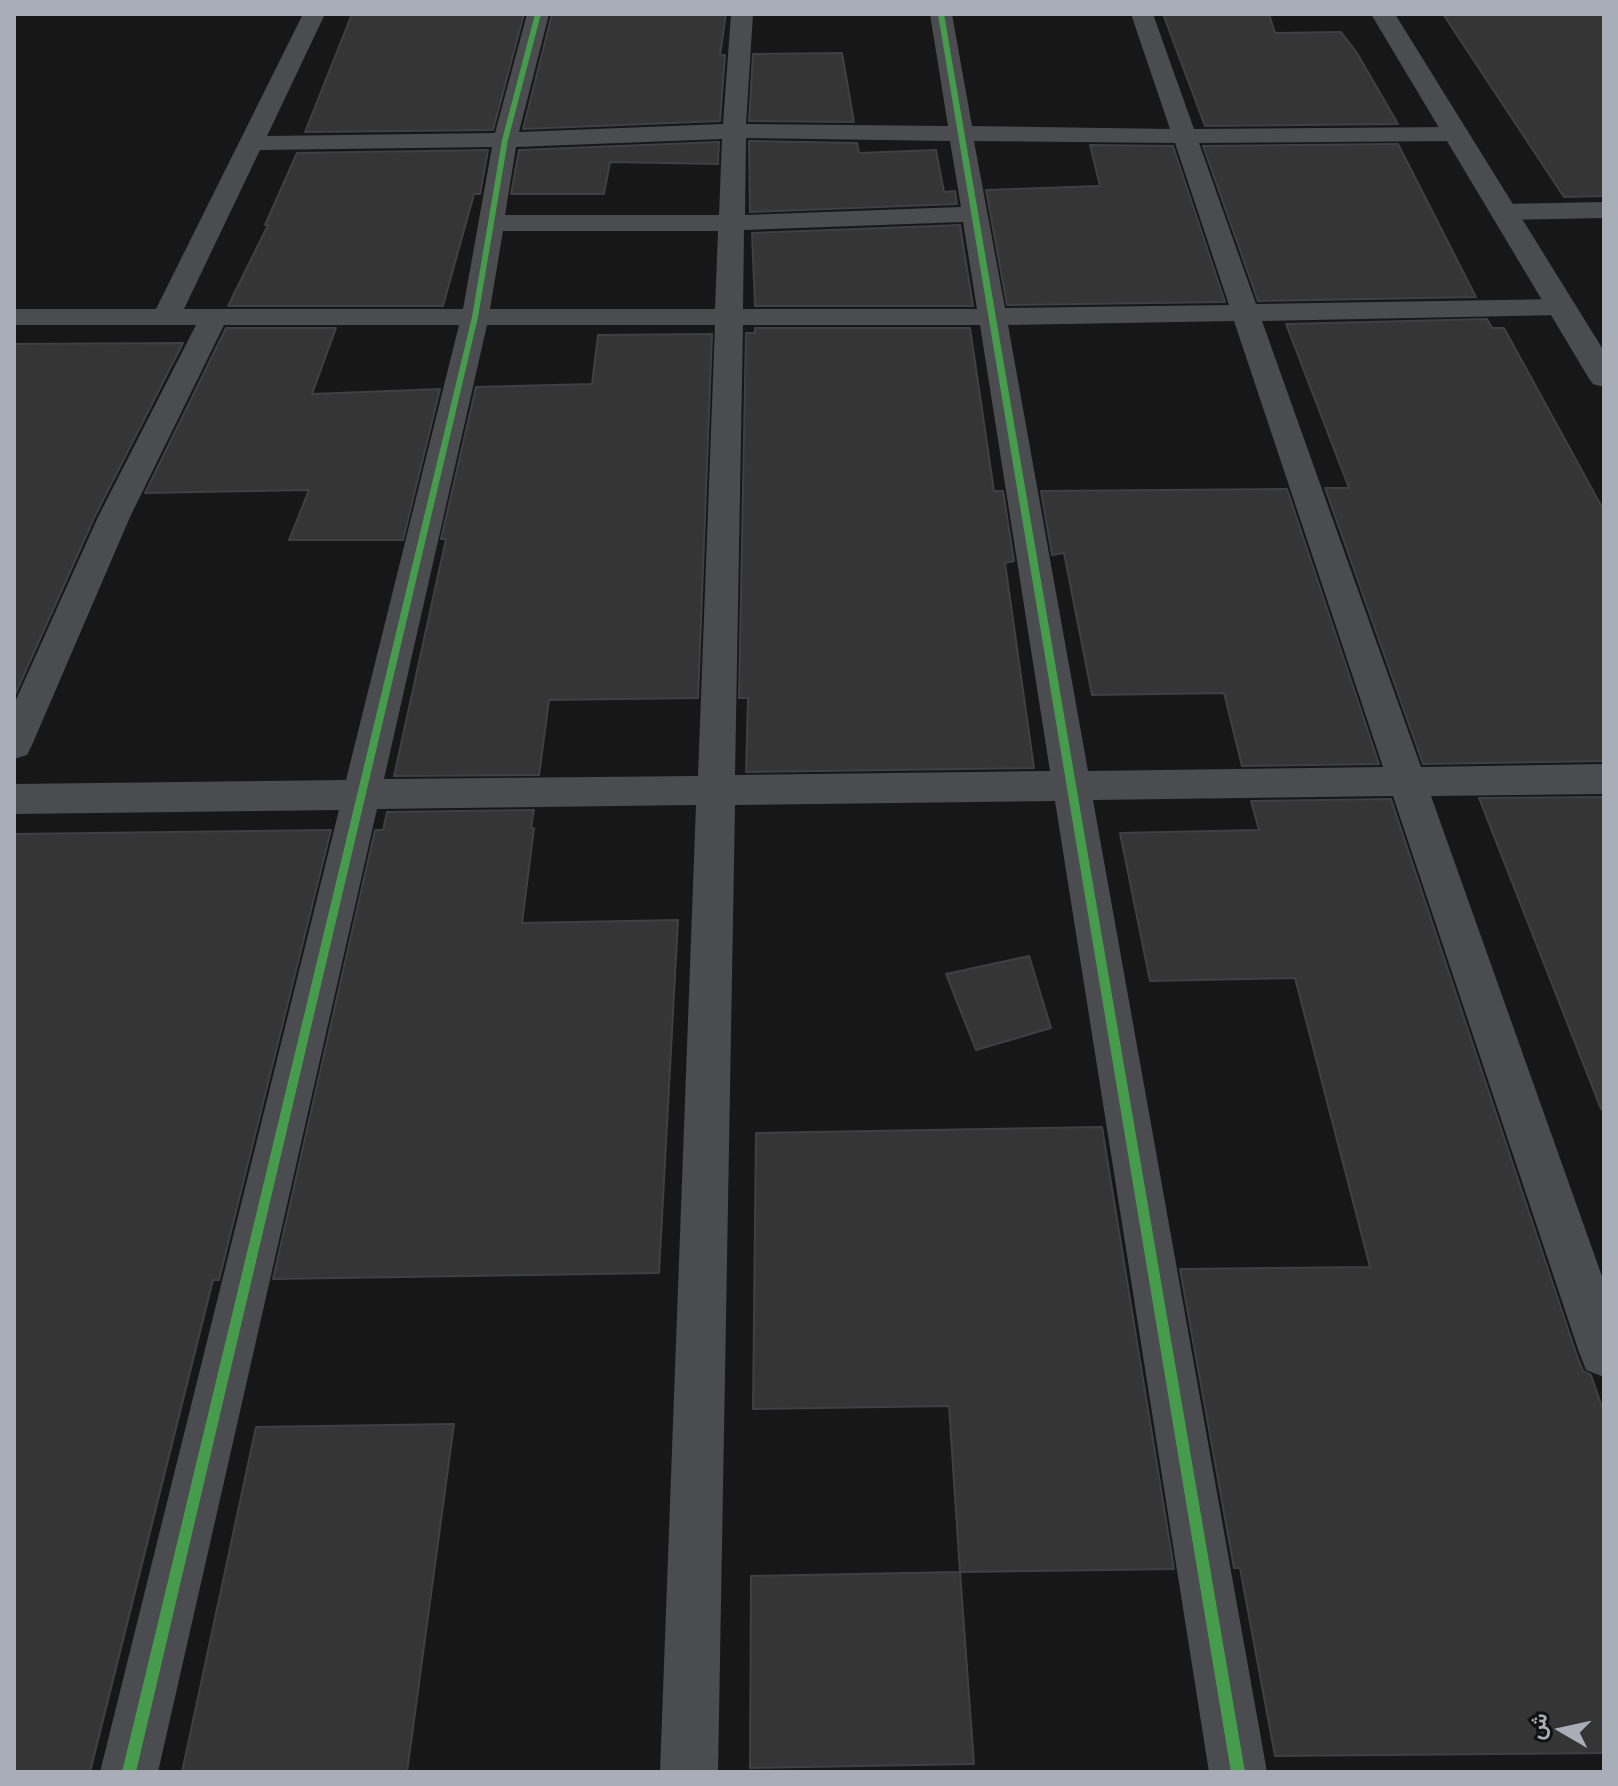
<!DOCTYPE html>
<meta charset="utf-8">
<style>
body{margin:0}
#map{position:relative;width:1618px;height:1786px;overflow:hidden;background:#171717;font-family:"Work Sans",Vazirmatn,sans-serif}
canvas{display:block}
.frame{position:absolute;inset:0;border:16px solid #a8adb8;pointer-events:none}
.north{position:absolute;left:1522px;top:1690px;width:80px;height:80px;-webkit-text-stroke:6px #111113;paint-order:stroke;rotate:279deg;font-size:22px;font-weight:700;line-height:32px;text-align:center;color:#a8adb8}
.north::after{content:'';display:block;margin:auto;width:28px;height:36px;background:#a8adb8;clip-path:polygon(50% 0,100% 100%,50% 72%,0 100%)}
</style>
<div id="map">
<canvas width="1618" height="1786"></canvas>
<div class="frame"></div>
<div class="north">ش</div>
</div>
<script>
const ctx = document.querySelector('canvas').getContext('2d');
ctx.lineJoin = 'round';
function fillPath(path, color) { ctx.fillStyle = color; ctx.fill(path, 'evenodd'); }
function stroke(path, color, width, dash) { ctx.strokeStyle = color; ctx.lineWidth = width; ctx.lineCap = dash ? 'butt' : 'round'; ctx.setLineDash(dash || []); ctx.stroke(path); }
const building = new Path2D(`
 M352,14H524L493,130L305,132Z
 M552,14H726L720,55H725L720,121L523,129Z
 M1163,14H1269L1275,33L1341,32L1357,53L1398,124L1205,126Z
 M1443,14H1604V196L1564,197Z
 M842,53L854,122L749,121L753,54Z
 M749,141L857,143L859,153L936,150L944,192L955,191L957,204L750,212Z
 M719,142L718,164L610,162L604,194H511L519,150Z
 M1398,144L1476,297L1258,301L1203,146Z
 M1090,145L1173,146L1225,302L1007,305L986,190L1100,186Z
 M488,150L480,194H474L443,306H228L268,225H265L297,153Z
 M960,225L973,306H755L752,233Z
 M1487,319L1492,328H1504L1604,511V761L1423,764L1325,488H1349L1286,324Z
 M226,328H336L312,394L440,389L403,540H289L309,490L145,493Z
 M755,328H970L994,491H1003L1014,561L1005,563L1034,768L746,772L748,698H739L746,333H755Z
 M712,334L698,698L549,700L539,775L394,776L446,539H441L476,387L592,384L598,335Z
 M183,343L95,516L14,697V344Z
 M1287,489L1379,764L1242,766L1224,693L1092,695L1064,553L1052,555L1041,491Z
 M1604,797V1108L1601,1109L1479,798Z
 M1391,799L1576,1353L1583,1371L1591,1375L1604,1413V1753L1275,1756L1240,1568H1234L1180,1269L1370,1267L1295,978L1150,981L1120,833L1259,830L1251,801Z
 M534,810L531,828H534L522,923L678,920L659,1273L273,1279L375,830H383L387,812Z
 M331,830L219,1280H213L90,1772H14V834Z
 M1029,956L1051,1028L976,1050L946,974Z
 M1102,1127L1174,1569L960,1572L949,1406L753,1409L756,1133Z
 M454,1424L407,1772H182L256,1427Z
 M960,1572L974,1764L750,1768L751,1576Z`);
const minor = new Path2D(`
 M303,14H325L267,136L495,133L527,14H549L519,132L723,124L731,14H753L746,124L948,126L930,14H952L972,126L1170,129L1131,14H1153L1194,129L1456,127L1464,129L1468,134L1464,139L1456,141L1199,143L1256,304L1561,299L1571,301L1575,307L1571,313L1561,315L1262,321L1421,767L1604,764V794L1431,796L1604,1282V1377L1586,1370L1579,1352L1393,796L1093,800L1267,1772H1209L1055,801L735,805L718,1772H660L696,805L377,809L158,1772H100L339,810L14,814V784L346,780L459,325H224L130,517L32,745L27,755L14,759V704L98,517L196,325H14V309H156ZM746,138L950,141L961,207L745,215ZM722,139L719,215H505L516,147ZM974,141L1175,143L1229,305L1005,308ZM492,147L463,309H184L260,150ZM963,222L977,309H743L744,230ZM503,231H718L715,309H490ZM1234,321L1383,767L1088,771L1008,325ZM487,325H715L698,776L384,779ZM743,325H980L1050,771L735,775Z
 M1604,202V218L1503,220L1494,217L1490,212L1494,207L1503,204Z`);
const tertiary = new Path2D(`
 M1371,14H1395L1604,351V387L1593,384L1588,377Z`);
const cycleway = new Path2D(`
 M535,14H541L508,140L478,317L136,1772H122L472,317L502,140Z
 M938,14H944L1245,1772H1231Z`);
fillPath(building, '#353536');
stroke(building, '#3f4043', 2);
fillPath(minor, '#4b4c50');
fillPath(tertiary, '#4b4c50');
fillPath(cycleway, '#469c4c');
</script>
